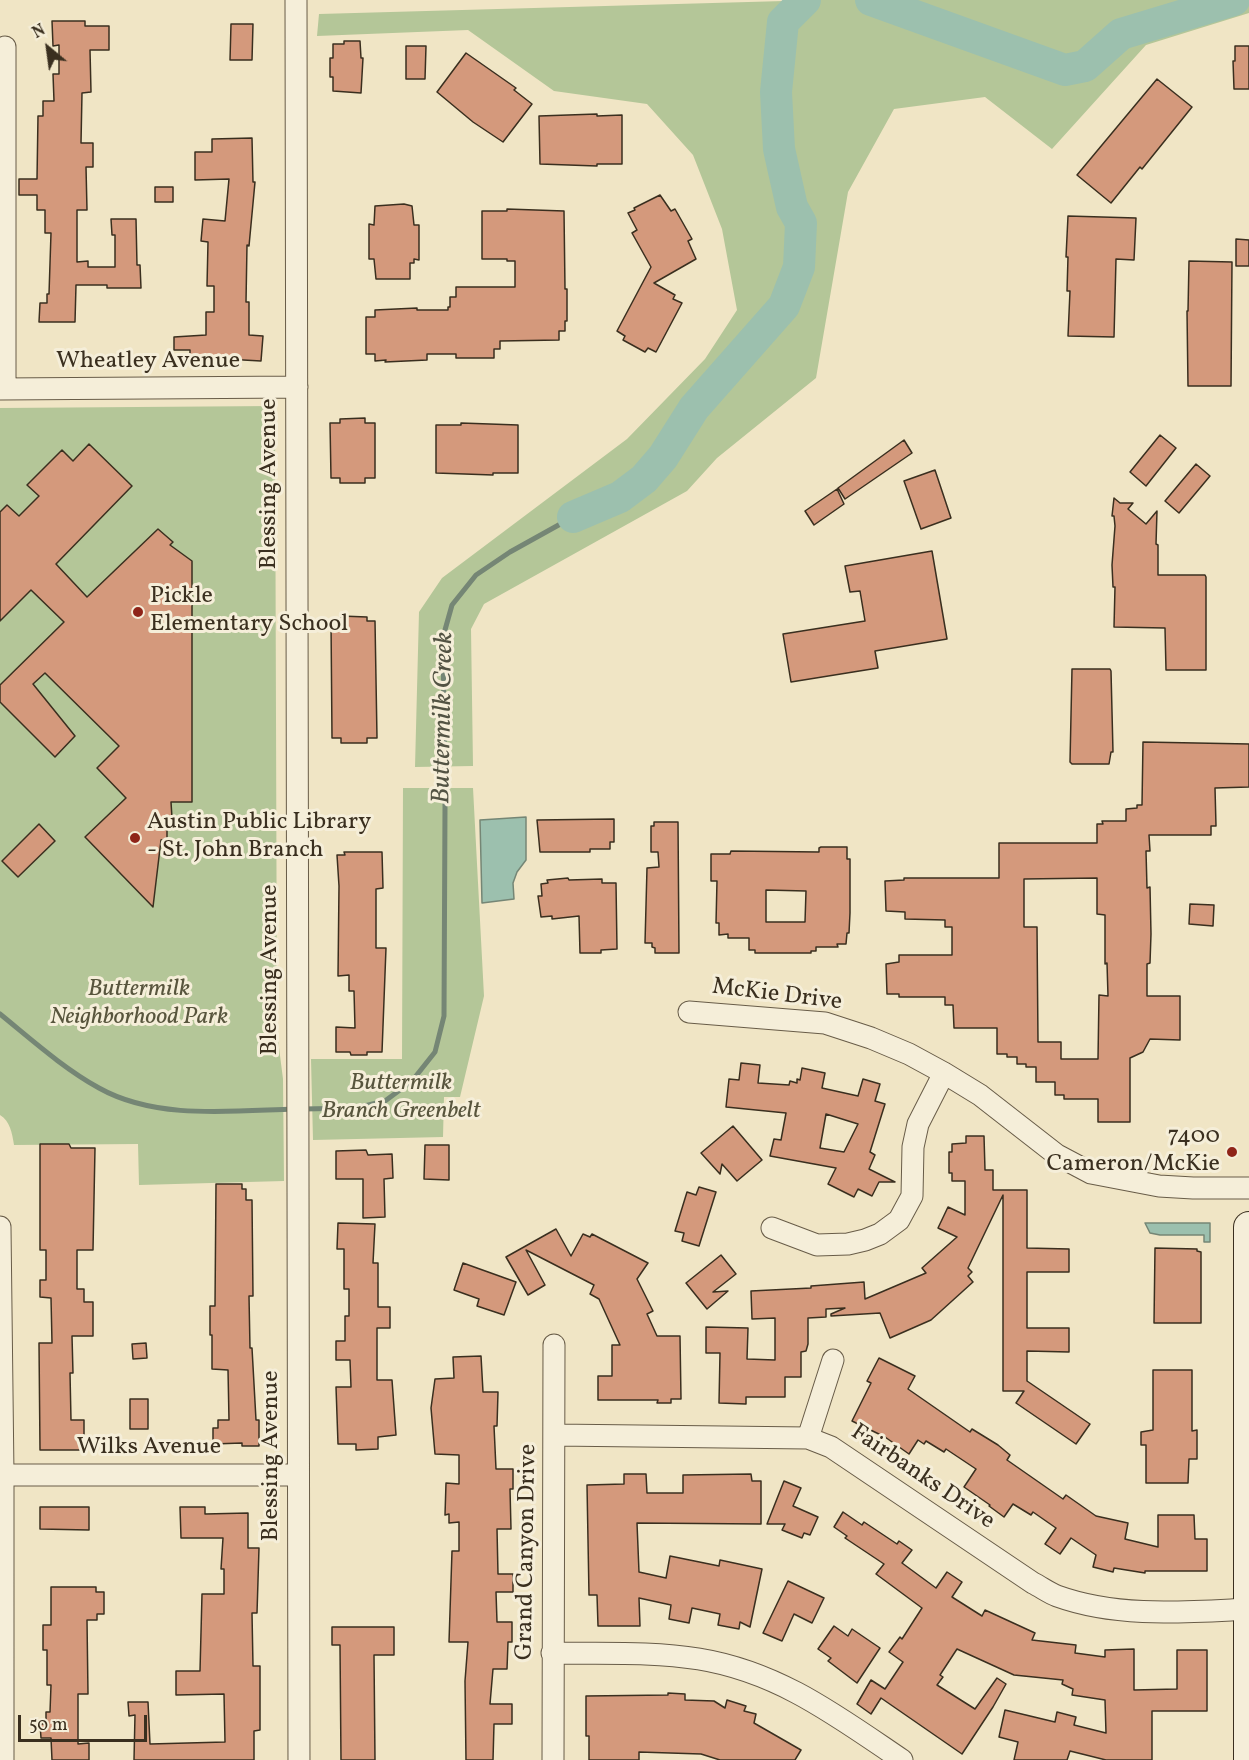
<!DOCTYPE html>
<style>
body{margin:0}
#map{position:relative;width:1249px;height:1760px;overflow:hidden;background:#f0e5c5;font-family:Vollkorn,serif}
canvas{display:block}
.north{position:absolute;left:18px;top:18px;width:60px;height:60px;-webkit-text-stroke:4px #f5eed9;paint-order:stroke;rotate:331deg;font-size:16px;font-weight:700;line-height:24px;text-align:center;color:#3a2f1f}
.north::after{content:'';display:block;margin:auto;width:21px;height:27px;background:#3a2f1f;clip-path:polygon(50% 0,100% 100%,50% 72%,0 100%)}
.scale{position:absolute;left:18px;top:1715px;width:129px;height:27px;box-sizing:border-box;border:3px solid #3a2f1f;border-top:0;padding-left:8px;font-size:18px;line-height:21px;white-space:nowrap;color:#3a2f1f;-webkit-text-stroke:4px #f5eed9;paint-order:stroke}
</style>
<div id="map">
<canvas width="1249" height="1760"></canvas>
<div class="north">N</div>
<div class="scale">50 m</div>
</div>
<script>
const ctx = document.querySelector('canvas').getContext('2d');
ctx.lineJoin = 'round';
function fillPath(path, color) { ctx.fillStyle = color; ctx.fill(path, 'evenodd'); }
function stroke(path, color, width, dash) { ctx.strokeStyle = color; ctx.lineWidth = width; ctx.lineCap = dash ? 'butt' : 'round'; ctx.setLineDash(dash || []); ctx.stroke(path); }
function write(font, color, halo, rows, align = 'center') {
  ctx.font = font + ' Vollkorn,serif'; ctx.lineWidth = 6; ctx.setLineDash([]); ctx.textBaseline = 'middle'; ctx.strokeStyle = halo; ctx.fillStyle = color; for (const [text, x, y, turn = 0] of rows) {
    ctx.save(); ctx.translate(x, y); ctx.rotate((+turn || 0) * Math.PI / 180); ctx.textAlign = isNaN(turn) ? turn : align; if (halo) ctx.strokeText(text, 0, 0); ctx.fillText(text, 0, 0); ctx.restore();
  }
}
const green = new Path2D(`
 M820,0H1249V13L1146,45L1052,149L985,97L894,109L848,192L816,378L717,458L687,491L484,604L471,629L473,766L415,767L419,612L442,578L627,439L705,359L737,310L722,229L693,155L647,104L554,91L468,30L317,36L319,14Z
 M275,406L277,1032L283,1079L284,1181L139,1185L138,1144L14,1145C12,1133 10,1121 0,1115V408Z
 M403,788H473L484,996L460,1097H444L443,1137L313,1140L311,1059H402Z`);
const water = new Path2D(`
 M526,817V860L517,872L513,883L514,899L482,903L480,820Z
 M1145,1223H1210V1242H1204V1235H1160L1150,1233Z`);
const stream = new Path2D(`
 M1230,0V1
 M0,1014C32,1040 63,1068 99,1088C156,1120 231,1111 294,1109
 M303,1109L356,1108L385,1101L412,1081L435,1052L444,1016L445,807L443,637L452,605L476,575L510,552L573,517`);
const river = new Path2D(`
 M871,0L1065,70L1085,66L1121,34L1234,0
 M573,517L620,497L644,479L663,457L694,408L784,306L799,267L801,223L792,207L779,149L776,92L783,22L805,0`);
const building = new Path2D(`
 M52,21H85V26H109V50H90L91,92L82,93L81,143H93V167H86L87,210H77V262L88,261V267H115V235H112L111,219H136L137,265H140L141,288H107V285H76L75,322H39L40,303H47V294H49L51,233H45V210H37V195H19V179H37L38,116H43V101H54L53,74H59V45L53,46Z
 M231,24H253L252,60H230Z
 M344,41H360L361,58H363L361,93L333,91V77H330V58H333V44H344Z
 M406,46H426L425,79H406Z
 M1235,46H1249V89H1234L1233,61H1235Z
 M466,53L516,88L514,90L532,104L503,142L473,122L437,92Z
 M1157,79L1192,107L1142,169L1140,167L1111,203L1077,175Z
 M597,114V116L622,115V164H597V166L540,164L539,116Z
 M252,138L253,182H255L249,246L247,245L246,302H249V335L263,336L261,361L190,357V350H174V337L206,335V312H214V286H207L208,242L201,241L203,219L225,221L229,179L195,180V152H212V139Z
 M155,187H173V202H155Z
 M660,195L671,211L675,209L692,239L688,241L696,259L654,283L675,295L673,299L682,303L656,352L648,348L645,352L623,340L625,336L617,331L651,267L632,233L637,230L628,213L635,210L634,208Z
 M404,204L412,206L414,225H419V260L414,259V263H410V279H376L374,259H369V224L374,225L375,206Z
 M507,209L564,211L565,289H567V321H565V331H559V340L500,341V349H494V358H456V354H427V360L385,362L386,360L375,361V354H366V317H375V310L417,308V310H448V307H450V297H456V287H515V261H507V259H482V211H507Z
 M1068,216L1136,218L1134,260L1116,259L1114,337L1068,336L1070,291H1067L1068,257H1066Z
 M1236,239L1249,240V266H1236Z
 M1189,261L1232,262L1231,386H1188L1187,311H1188Z
 M365,418V423H375V478H365V483H340V478H331L330,423H340V419Z
 M461,423L518,425V473H493V475L436,473V425H461Z
 M1160,435L1176,448L1146,486L1130,472Z
 M904,440L912,453L845,499L838,488Z
 M89,444L132,486L56,564L87,597L158,529L173,542L170,545L192,561V802H171L172,818L167,819V839L161,840L153,907L85,837L126,798L97,768L119,746L45,673L33,684L75,736L55,757L0,702V685L64,622L31,590L0,621V512L7,505L19,516L39,496L27,485L62,450L73,461Z
 M1196,464L1210,476L1179,513L1165,501Z
 M935,470L951,518L921,529L904,481Z
 M837,489L844,504L814,525L805,511Z
 M1114,498L1120,503H1133L1128,509L1146,524L1157,511L1156,544L1158,545V575H1205L1206,577V670H1166L1165,628L1114,627L1115,587H1113L1112,565L1115,526L1114,516H1112Z
 M932,551L947,639L875,651L878,668L791,682L783,634L865,621L860,591L850,592L845,566Z
 M341,616L367,617V621H375L377,738H367V743H341V738H332L331,621H341Z
 M1072,669H1110L1111,671L1113,752H1111L1109,764H1072L1070,762Z
 M1143,742L1249,744V787L1215,788L1216,826H1211V835H1149L1150,851H1146L1147,888L1150,887L1151,934L1150,963L1147,964V996H1180V1040L1150,1039L1143,1052L1130,1058V1122H1098V1099H1064V1095H1055V1082H1036V1067H1026V1064H1017V1057H1007V1054H997V1028H954L953,1005H945V997H899V994H887L886,964L899,962V955H952V927H945V920L905,919V912L886,911L885,881L904,880V878H999V843H1097V824H1103L1102,821H1126V809L1137,808V805H1142ZM1097,878V914L1105,915V964L1107,963L1108,996L1099,995L1098,1059H1061V1042H1038L1037,927H1024V879Z
 M614,819V842H610V849H590V852H540L537,820Z
 M654,822H678L679,953H655V948L652,947V943H645L647,868L659,867L658,852H651V826H654Z
 M39,824L55,841L18,877L2,861Z
 M821,847H847V859H850V913L849,933H847L846,944H837L838,947H816V951H811V953H755V950H749V938H728V934L719,935V923H716L717,881H711V854H730L731,851L819,852V848ZM766,890L806,891L805,922H766Z
 M344,852H382L383,888L376,889V948H386L382,1052H367V1055H351L350,1052H336V1027L355,1028L354,991H349V975L338,976L339,886L337,855H345Z
 M568,878L569,880L602,879V883H616L617,949L601,950V953H580L579,916L552,919V916L541,917L538,896H542L541,884L548,883L547,880Z
 M1190,904L1214,905L1213,926L1189,924Z
 M741,1063L760,1065L758,1083L789,1085L790,1081L797,1083V1079L800,1080L802,1068L825,1073L822,1088L858,1096L863,1079L880,1084L875,1101L885,1104L870,1152L875,1155L869,1169L895,1182H879L872,1196L858,1189L854,1197L828,1184L836,1168L770,1156L774,1139L781,1140L786,1113L726,1107L729,1079L739,1080ZM826,1114L858,1124L844,1152L820,1148Z
 M733,1126L762,1160L737,1181L722,1164L720,1174L701,1153Z
 M966,1136H984L985,1170H993V1190H1027V1248L1069,1249V1272H1027V1328H1069V1352L1027,1351V1381L1090,1424L1076,1444L1016,1403L1024,1391H1003V1195L968,1268L972,1272L968,1276L973,1282L931,1320L890,1338L880,1313L831,1316V1314L845,1308L826,1309V1317L808,1318V1344L806,1351L801,1352V1377H785V1397H746V1404L719,1403L720,1353H706V1327L748,1328L747,1359L775,1360V1318L752,1319L751,1291L811,1288V1286L864,1282L865,1299L926,1273L922,1268L957,1237L938,1228L948,1207L965,1215V1181H952V1173H949V1152H952V1144L966,1143Z
 M40,1144H69L71,1148H95L93,1250H77V1289H84V1302H93V1336H72L73,1373H70L71,1420H84V1450H40L39,1343H52L51,1298L40,1297V1280H46V1250H40Z
 M425,1145H449V1180L424,1179Z
 M366,1150L368,1155L392,1154L393,1178L384,1179L385,1217L363,1218V1179H336V1151Z
 M216,1184H242V1189H246V1200H252L253,1296H249L250,1348H252L256,1420H259V1446H242V1443L213,1444V1428H218V1420H229L228,1370L212,1369V1335H210V1306H215Z
 M699,1187L716,1192L699,1246L682,1241L684,1233L675,1231L687,1192L696,1195Z
 M338,1223L375,1224L373,1263H378V1307H390V1328H377V1380H392L396,1435L378,1437V1449L356,1450V1444H338L336,1387H351L350,1360H336V1341H345V1316H349V1289H344V1249H337Z
 M556,1229L571,1256L583,1234L590,1237L592,1234L648,1263L637,1279L653,1311L647,1314L657,1336H680L681,1399H671V1403H657L658,1400H598V1376H612V1345H620L599,1299L590,1294L594,1285L526,1250L545,1285L528,1295L506,1257Z
 M1155,1248L1197,1249V1251L1201,1252V1323H1154Z
 M721,1255L736,1274L713,1292L728,1291L707,1309L686,1283Z
 M463,1263L516,1282L504,1315L477,1306L479,1299L454,1290Z
 M146,1343L147,1358L133,1359L132,1344Z
 M481,1356L483,1392H498L497,1426H494L496,1469H513V1489H510L511,1529H497L498,1574H513V1592H496L497,1622H512V1642H508L507,1669H493L490,1704H512V1724H494L493,1760H466L465,1681L468,1642H449L452,1551H459V1522L449,1523V1514L445,1515L446,1483L459,1484V1455L435,1454L431,1408L435,1379L454,1378L453,1357Z
 M879,1358L915,1376L908,1389L970,1432L972,1429L998,1445L1010,1455L1007,1460L1063,1499L1066,1495L1096,1516L1128,1523L1125,1539L1158,1547V1515H1194L1195,1539H1207V1571H1145V1573L1114,1568L1113,1572L1093,1567L1096,1555L1071,1538L1060,1554L1045,1544L1056,1528L1033,1512L1031,1515L1013,1504L1004,1517L989,1506L990,1505L964,1487L976,1469L946,1449L944,1452L926,1441L924,1444L918,1440L909,1454L885,1437L852,1421L871,1383L867,1381Z
 M1153,1370H1192V1431L1197,1430V1459H1189L1188,1483H1146V1445H1141V1432L1153,1430Z
 M130,1399H148V1429H130Z
 M624,1474H646L647,1493H683V1475L751,1474L752,1481H761V1524L637,1523L639,1572L666,1578L670,1556L719,1566L720,1560L762,1569L750,1627L740,1622L739,1629L718,1625L720,1614L692,1608L689,1623L669,1619L671,1605L639,1598L640,1626H598L597,1595H589L587,1485L624,1484Z
 M784,1481L801,1488L793,1506L818,1517L810,1535L804,1533L802,1538L782,1530L785,1524H767Z
 M40,1507H89V1530L40,1529Z
 M180,1507H205V1514L248,1513V1548H259L257,1613H252L253,1666H260V1730L254,1731V1760H134L135,1715L129,1716L128,1702H148L150,1744L225,1742L224,1694L176,1695V1671H200L202,1594H224V1569H221L223,1538H181Z
 M843,1512L862,1525L864,1522L897,1544L899,1541L912,1550L902,1563L936,1588L947,1572L962,1582L952,1597L982,1616L985,1610L1035,1633L1032,1640L1076,1645L1075,1653L1105,1657V1650L1134,1649V1690L1177,1689V1650H1207V1711H1152V1760H1106L1070,1751L1067,1760H1014L1018,1742L999,1737L1005,1710L1055,1722L1057,1712L1076,1717L1074,1725L1106,1733L1105,1700L1072,1695L1073,1689L1062,1684L1063,1680L1014,1675L957,1649L940,1675L943,1677L937,1685L975,1709L997,1678L1006,1684L993,1707L962,1754L881,1698L871,1714L857,1704L871,1680L885,1689L903,1662L889,1652L900,1637L902,1639L922,1608L876,1574L884,1564L845,1538L847,1536L834,1527Z
 M788,1581L824,1598L812,1623L794,1614L782,1641L763,1633Z
 M51,1587H96V1592H104V1614H97V1620H87L88,1694H78V1744L89,1743V1760H52L51,1738H41L40,1724H46V1712H50L51,1685H47V1650H43V1625H51Z
 M834,1626L848,1636L852,1629L880,1648L857,1683L828,1661L831,1658L818,1649Z
 M332,1627H394V1655H374L375,1760H341L340,1645H332Z
 M668,1693L685,1694V1700L714,1701L725,1708L727,1700L746,1706L744,1711L756,1714L754,1723L801,1750L795,1760H720L701,1754L639,1752V1760H589V1736H586V1696L668,1695Z`);
const street = new Path2D(`
 M296,0L299,1760
 M5,47V389
 M0,389L297,387
 M689,1012L825,1023L871,1038L909,1054L944,1073L980,1095L1057,1155L1091,1173L1159,1186L1193,1188H1249
 M0,1227L3,1475V1760
 M772,1228L817,1245L848,1244L865,1240L880,1234L899,1220L912,1196L913,1147L918,1124L944,1073
 M555,1435L808,1438L831,1447L1033,1583C1041,1587 1049,1593 1057,1596C1118,1618 1185,1612 1249,1609
 M808,1438L833,1360
 M0,1475H298
 M552,1653C600,1654 651,1651 699,1659C779,1672 837,1716 902,1760
 M553,1760L554,1345`);
const secondary = new Path2D(`
 M1249,1760V1227`);
const markers = [
 [138,612,6,"#8f2418"],
 [135,838,6,"#8f2418"],
 [1232,1152,6,"#8f2418"]
];
const streetNames = [
 ["Wheatley Avenue",148,363],
 ["Blessing Avenue",271,484,-90],
 ["Blessing Avenue",272,970,-90],
 ["McKie Drive",777,996,7],
 ["Wilks Avenue",149,1449],
 ["Blessing Avenue",273,1456,-90],
 ["Fairbanks Drive",922,1478,34],
 ["Grand Canyon Drive",528,1552,-89]
];
const poiNames = [
 ["Pickle",150,598],
 ["Elementary School",150,626],
 ["Austin Public Library",147,824],
 ["- St. John Branch",147,852],
 ["7400",1220,1138,"right"],
 ["Cameron/McKie",1220,1166,"right"]
];
const parkNames = [
 ["Buttermilk",139,991],
 ["Neighborhood Park",139,1019],
 ["Buttermilk",401,1085],
 ["Branch Greenbelt",401,1113]
];
const waterNames = [
 ["Buttermilk Creek",445,718,-89]
];
fillPath(green, '#b4c698');
fillPath(water, '#9cc0ae');
stroke(water, '#758675', 1.5);
stroke(stream, '#758675', 5);
stroke(river, '#9cc0ae', 32);
fillPath(building, '#d4997c');
stroke(building, '#3a2f1f', 1.5);
stroke(street, '#685c48', 23);
stroke(secondary, '#3a2f1f', 32);
stroke(street, '#f5eed9', 21);
stroke(secondary, '#f5eed9', 30);
for (const [x, y, r, color] of markers) { const dot = new Path2D(); dot.arc(x, y, r, 0, 2 * Math.PI); ctx.fillStyle = color; ctx.fill(dot); stroke(dot, '#f5eed9', 2); }
write('24px', '#3a2f1f', '#f5eed9', streetNames);
write('24px', '#3a2f1f', '#f5eed9', poiNames, 'left');
write('italic 24px', '#58553d', '#f5eed9', parkNames);
write('italic 26px', '#525343', '#f5eed9', waterNames);
</script>
